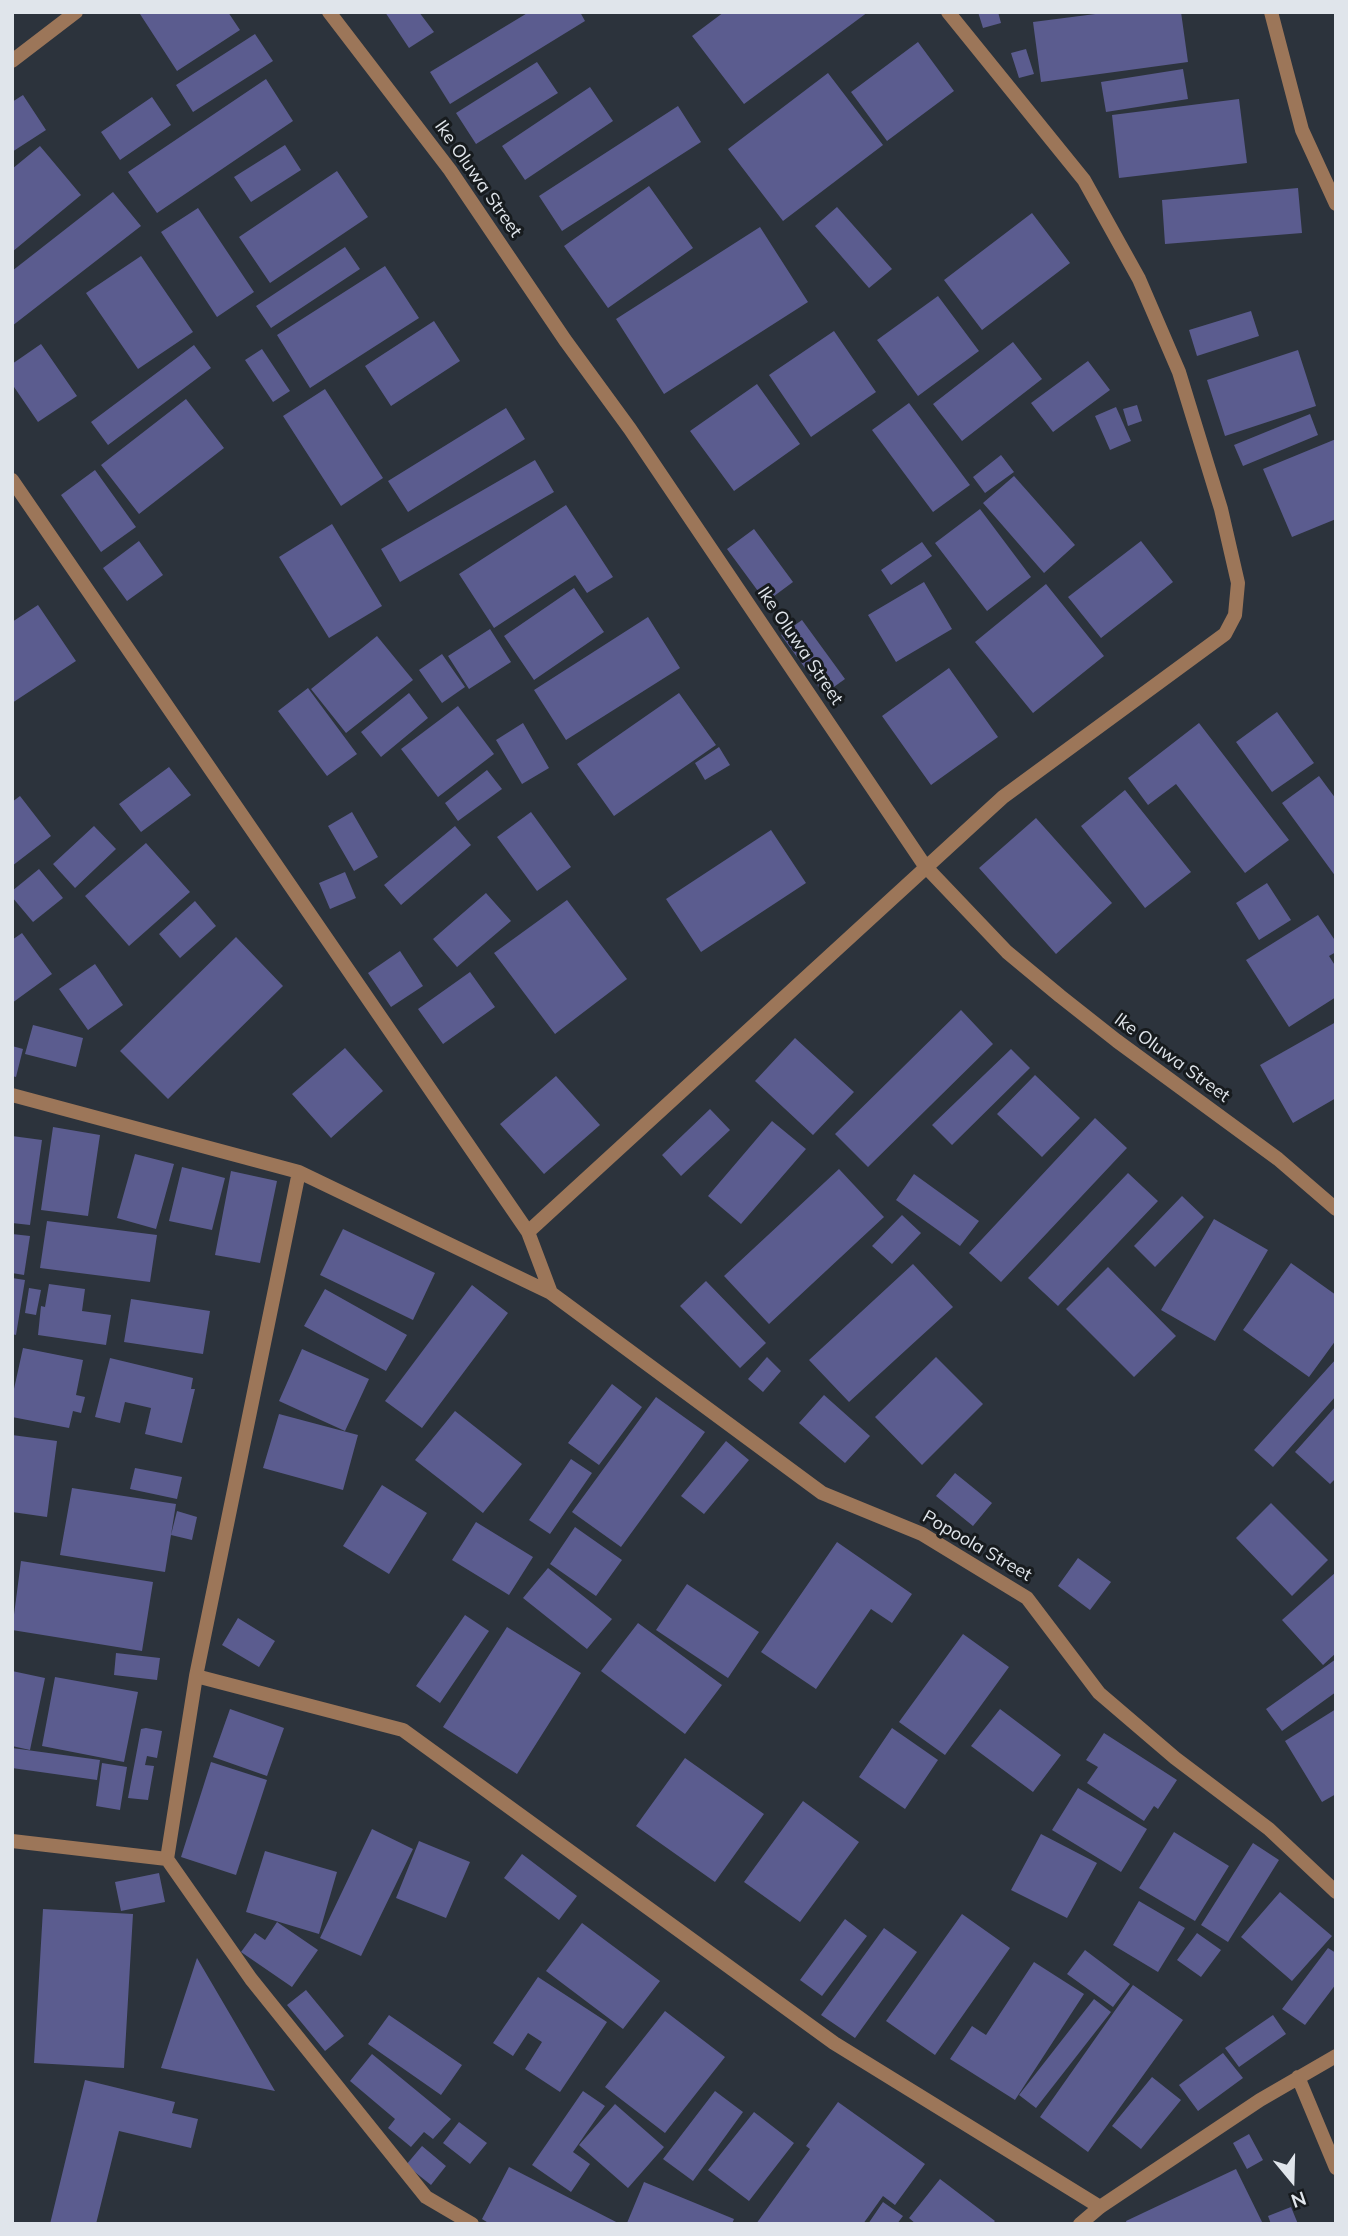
<!DOCTYPE html>
<style>
body{margin:0}
#map{position:relative;width:1348px;height:2236px;overflow:hidden;background:#2c333c;font-family:Mulish,sans-serif}
canvas{display:block}
.frame{position:absolute;inset:0;border:14px solid #e0e5eb;pointer-events:none}
.north{position:absolute;left:1257px;top:2145px;width:70px;height:70px;-webkit-text-stroke:5px #171b1e;paint-order:stroke;rotate:161deg;font-size:19px;font-weight:700;line-height:28px;text-align:center;color:#e0e5eb}
.north::after{content:'';display:block;margin:auto;width:24px;height:32px;background:#e0e5eb;clip-path:polygon(50% 0,100% 100%,50% 72%,0 100%)}
</style>
<div id="map">
<canvas width="1348" height="2236"></canvas>
<div class="frame"></div>
<div class="north">N</div>
</div>
<script>
const ctx = document.querySelector('canvas').getContext('2d');
ctx.lineJoin = 'round';
function fillPath(path, color) { ctx.fillStyle = color; ctx.fill(path, 'evenodd'); }
function stroke(path, color, width, dash) { ctx.strokeStyle = color; ctx.lineWidth = width; ctx.lineCap = dash ? 'butt' : 'round'; ctx.setLineDash(dash || []); ctx.stroke(path); }
function write(font, color, halo, rows, align = 'center') {
  ctx.font = font + ' Mulish,sans-serif'; ctx.lineWidth = 6; ctx.setLineDash([]); ctx.textBaseline = 'middle'; ctx.strokeStyle = halo; ctx.fillStyle = color; for (const [text, x, y, turn = 0] of rows) {
    ctx.save(); ctx.translate(x, y); ctx.rotate((+turn || 0) * Math.PI / 180); ctx.textAlign = isNaN(turn) ? turn : align; if (halo) ctx.strokeText(text, 0, 0); ctx.fillText(text, 0, 0); ctx.restore();
  }
}
const building = new Path2D(`
 M142,12H228L240,30L177,71L140,14Z
 M385,12H419L434,32L409,48Z
 M529,12H580L585,21L450,104L430,72Z
 M724,12H868L744,104L692,36Z
 M978,12H998L1001,23L983,28Z
 M1111,12H1181L1188,62L1041,82L1033,22Z
 M255,34L273,61L193,112L176,85Z
 M918,42L954,91L887,141L851,92Z
 M1026,49L1034,74L1019,78L1011,53Z
 M537,62L558,93L476,144L456,113Z
 M1183,69L1188,99L1106,112L1101,82Z
 M828,73L883,145L783,221L728,149Z
 M266,79L293,121L157,213L128,172Z
 M590,87L613,121L525,180L502,146Z
 M23,95L46,130L12,152V102Z
 M152,97L171,125L120,160L101,132Z
 M1239,99L1247,163L1119,178L1112,115Z
 M678,106L701,142L562,231L539,196Z
 M285,145L301,170L251,202L234,177Z
 M40,146L81,195L12,252V169Z
 M337,171L368,217L270,283L239,237Z
 M649,186L693,248L608,308L564,246Z
 M1298,188L1302,233L1165,244L1162,200Z
 M113,192L141,226L12,326V271Z
 M837,207L892,269L869,288L815,226Z
 M198,208L254,292L217,317L161,232Z
 M1032,213L1070,263L982,330L944,280Z
 M760,227L808,302L664,394L616,319Z
 M345,247L360,269L271,328L256,306Z
 M141,256L193,332L138,369L86,293Z
 M385,266L419,318L310,388L277,335Z
 M938,296L979,351L918,396L877,340Z
 M1251,311L1259,336L1197,356L1189,330Z
 M434,321L460,361L391,406L365,366Z
 M834,331L876,392L811,437L769,375Z
 M1013,342L1042,379L962,441L933,404Z
 M41,344L77,396L38,422L12,384V364Z
 M194,345L211,368L108,445L91,422Z
 M262,349L290,391L273,402L245,360Z
 M1298,350L1316,406L1225,436L1207,380Z
 M1088,361L1110,390L1053,432L1031,403Z
 M757,384L800,444L734,491L690,431Z
 M325,389L383,478L341,506L283,416Z
 M186,399L224,448L139,514L101,465Z
 M909,403L970,485L933,512L872,430Z
 M1137,405L1142,421L1128,426L1123,409Z
 M1116,407L1131,441L1110,450L1095,416Z
 M506,408L525,439L408,512L388,481Z
 M1310,414L1318,435L1243,466L1234,445Z
 M1336,439V519L1292,537L1263,469Z
 M1001,455L1014,472L985,493L973,477Z
 M535,460L554,492L400,582L381,549Z
 M95,470L136,527L101,552L61,495Z
 M1014,476L1075,545L1044,573L983,503Z
 M566,505L613,577L587,593L575,575L494,628L459,574Z
 M980,509L1031,577L987,611L935,543Z
 M332,524L382,606L329,638L279,557Z
 M754,529L793,582L766,602L727,549Z
 M139,541L163,575L127,601L103,568Z
 M1141,541L1173,582L1101,638L1068,597Z
 M922,542L932,556L891,585L881,570Z
 M924,582L952,629L896,662L868,615Z
 M1046,584L1104,656L1033,713L975,642Z
 M574,588L604,632L534,680L504,636Z
 M38,605L76,661L12,703V622Z
 M648,617L680,668L566,740L534,690Z
 M802,620L845,679L824,694L781,635Z
 M490,629L511,662L469,689L448,656Z
 M377,636L413,680L346,733L311,689Z
 M442,654L465,687L442,703L419,670Z
 M949,668L998,737L931,785L882,716Z
 M308,688L357,754L327,776L278,711Z
 M409,693L428,718L381,757L361,732Z
 M679,693L716,745L614,816L577,764Z
 M458,706L494,754L438,797L401,749Z
 M1277,712L1314,763L1272,792L1236,742Z
 M523,723L549,768L522,784L496,740Z
 M1199,723L1289,840L1245,873L1176,784L1148,805L1128,778Z
 M719,747L730,765L705,780L695,763Z
 M169,767L191,795L141,832L119,804Z
 M487,770L502,789L458,821L445,803Z
 M1319,776L1336,799V877L1282,803Z
 M1125,790L1191,872L1145,908L1081,826Z
 M20,796L51,836L12,866V802Z
 M352,812L378,857L354,871L328,826Z
 M531,812L571,867L537,891L497,837Z
 M1036,818L1112,903L1056,954L979,868Z
 M94,826L116,849L75,888L53,864Z
 M455,826L471,845L401,905L384,885Z
 M771,830L806,883L701,952L666,899Z
 M146,843L190,892L129,946L85,896Z
 M39,869L63,898L33,922L12,897V891Z
 M345,872L356,898L330,909L319,883Z
 M1267,883L1291,920L1259,940L1236,903Z
 M486,893L511,921L457,967L433,939Z
 M567,900L627,979L555,1034L494,953Z
 M195,901L216,926L180,958L159,934Z
 M1318,915L1336,942V952L1329,956L1336,967V997L1289,1027L1246,960Z
 M22,933L52,974L12,1003V940Z
 M236,937L283,986L168,1099L120,1051Z
 M400,951L423,986L391,1007L368,973Z
 M95,964L123,1005L88,1030L59,989Z
 M470,972L495,1007L443,1044L418,1009Z
 M961,1010L993,1044L868,1167L835,1134Z
 M1336,1022V1098L1293,1123L1260,1065Z
 M33,1025L83,1038L76,1067L25,1054Z
 M795,1038L854,1092L813,1135L755,1081Z
 M12,1046L23,1049L16,1077L12,1076Z
 M345,1048L383,1091L331,1138L292,1094Z
 M1011,1049L1030,1068L952,1145L932,1125Z
 M1035,1075L1080,1118L1042,1157L997,1114Z
 M556,1076L600,1125L544,1174L500,1124Z
 M710,1109L730,1130L681,1176L662,1155Z
 M1095,1118L1127,1148L1001,1282L969,1253Z
 M772,1121L806,1149L741,1224L708,1196Z
 M53,1127L100,1135L88,1216L41,1210Z
 M12,1136L42,1140L30,1225L12,1223Z
 M135,1154L174,1164L156,1229L117,1218Z
 M182,1167L225,1178L212,1230L169,1221Z
 M839,1169L884,1217L769,1324L724,1276Z
 M231,1171L277,1181L260,1263L215,1255Z
 M1128,1173L1158,1201L1058,1306L1028,1278Z
 M914,1174L979,1221L960,1246L896,1200Z
 M1182,1196L1204,1217L1155,1267L1134,1246Z
 M902,1215L921,1233L892,1264L872,1246Z
 M1214,1219L1268,1250L1215,1341L1161,1310Z
 M47,1221L157,1235L150,1282L40,1268Z
 M343,1229L435,1273L413,1320L320,1275Z
 M12,1234L30,1236L24,1275L12,1273Z
 M1291,1263L1336,1295V1340L1309,1377L1243,1330Z
 M913,1264L953,1307L849,1402L809,1360Z
 M1108,1267L1176,1336L1134,1377L1066,1309Z
 M12,1278L25,1280L16,1335L12,1334Z
 M706,1281L766,1343L740,1368L680,1306Z
 M49,1284L85,1289L82,1311L111,1315L106,1345L38,1335L41,1306L45,1307Z
 M472,1285L508,1313L422,1428L385,1401Z
 M29,1288L41,1290L36,1315L25,1313Z
 M325,1289L407,1335L386,1371L304,1326Z
 M131,1299L210,1311L203,1354L124,1342Z
 M23,1348L83,1360L76,1395L85,1397L81,1413L73,1411L69,1428L12,1417V1398Z
 M302,1349L369,1379L345,1431L279,1401Z
 M767,1357L781,1371L763,1392L748,1379Z
 M936,1357L983,1404L922,1465L875,1417Z
 M110,1358L193,1378L191,1389H195L182,1443L145,1434L151,1408L125,1402L120,1423L95,1417Z
 M1336,1359V1396L1273,1467L1254,1450Z
 M612,1384L642,1407L599,1465L568,1443Z
 M824,1395L870,1436L845,1463L799,1423Z
 M656,1397L705,1432L621,1547L572,1512Z
 M1336,1406V1478L1330,1484L1295,1452Z
 M455,1411L522,1464L483,1513L415,1460Z
 M279,1414L358,1435L343,1490L263,1468Z
 M12,1435L57,1441L47,1517L12,1512Z
 M726,1441L749,1460L704,1514L681,1496Z
 M571,1459L592,1473L550,1534L529,1520Z
 M135,1468L182,1477L177,1499L130,1489Z
 M955,1473L992,1503L973,1526L936,1496Z
 M382,1485L427,1513L389,1574L343,1546Z
 M72,1488L176,1504L165,1572L60,1555Z
 M1271,1503L1328,1560L1292,1596L1236,1538Z
 M177,1511L197,1517L192,1540L171,1535Z
 M476,1522L533,1557L509,1595L452,1560Z
 M575,1527L622,1560L596,1596L550,1564Z
 M837,1542L912,1594L892,1623L871,1609L816,1689L761,1652Z
 M1078,1558L1111,1582L1090,1610L1058,1586Z
 M21,1561L153,1582L142,1651L12,1630Z
 M548,1568L612,1619L587,1649L523,1598Z
 M1336,1572V1653L1323,1665L1282,1620Z
 M687,1584L759,1632L728,1678L656,1630Z
 M465,1615L489,1631L440,1703L416,1686Z
 M238,1618L275,1641L259,1667L222,1645Z
 M638,1623L722,1685L685,1734L601,1671Z
 M507,1627L581,1673L517,1774L443,1727Z
 M963,1634L1009,1667L945,1755L899,1722Z
 M116,1653L160,1658L157,1680L114,1675Z
 M1336,1659V1692L1282,1731L1266,1709Z
 M12,1671L45,1678L30,1750L12,1746Z
 M55,1677L138,1692L124,1762L42,1746Z
 M230,1709L284,1728L267,1776L213,1757Z
 M1000,1709L1061,1755L1033,1792L971,1746Z
 M1336,1709V1794L1322,1802L1285,1741Z
 M146,1728L162,1731L157,1758L147,1756L145,1765L154,1766L148,1800L128,1798L141,1729Z
 M892,1728L938,1760L905,1809L859,1777Z
 M1104,1733L1177,1780L1158,1809L1154,1806L1144,1821L1087,1783L1098,1767L1086,1760Z
 M12,1748L100,1760L97,1780L12,1768Z
 M685,1758L764,1814L715,1882L636,1826Z
 M211,1762L267,1780L236,1875L181,1857Z
 M102,1763L127,1767L120,1810L96,1806Z
 M1078,1788L1147,1829L1121,1872L1052,1830Z
 M803,1801L859,1842L800,1922L744,1882Z
 M372,1829L413,1849L361,1956L320,1938Z
 M1174,1832L1229,1866L1195,1921L1139,1888Z
 M1041,1834L1097,1863L1067,1918L1011,1890Z
 M419,1841L470,1862L446,1918L396,1898Z
 M1253,1843L1279,1860L1228,1942L1201,1925Z
 M265,1851L337,1872L319,1934L246,1912Z
 M522,1854L577,1896L559,1920L504,1878Z
 M159,1873L165,1902L121,1911L115,1882Z
 M1280,1892L1332,1936L1292,1981L1241,1937Z
 M1139,1901L1185,1928L1158,1972L1113,1945Z
 M43,1909L133,1914L124,2068L34,2063Z
 M962,1914L1010,1948L935,2055L886,2021Z
 M845,1919L867,1936L822,1996L800,1980Z
 M277,1922L318,1950L292,1987L241,1952L255,1933L265,1940Z
 M582,1923L660,1981L623,2029L546,1971Z
 M884,1928L917,1952L855,2038L821,2015Z
 M1197,1933L1221,1950L1201,1977L1177,1960Z
 M1328,1948L1336,1953V1984L1305,2025L1282,2009Z
 M1085,1950L1130,1984L1113,2007L1067,1974Z
 M197,1958L275,2091L161,2068Z
 M1034,1962L1084,1994L1015,2100L950,2059L972,2026L986,2035Z
 M538,1977L607,2022L560,2092L525,2069L542,2042L528,2033L513,2056L493,2043Z
 M1133,1985L1183,2020L1088,2152L1040,2117Z
 M306,1990L344,2036L325,2051L287,2005Z
 M1094,1999L1111,2012L1036,2108L1019,2095Z
 M665,2011L725,2057L665,2133L605,2087Z
 M389,2015L462,2065L441,2095L368,2044Z
 M1273,2015L1286,2034L1239,2067L1225,2048Z
 M1223,2053L1243,2078L1198,2111L1179,2085Z
 M372,2054L451,2119L433,2139L424,2132L411,2147L388,2128L395,2119L350,2081Z
 M1152,2077L1181,2100L1141,2149L1112,2126Z
 M85,2080L175,2102L172,2113L198,2119L191,2148L119,2131L96,2224H50Z
 M583,2091L605,2106L573,2152L590,2164L571,2192L532,2165Z
 M715,2091L743,2112L693,2181L663,2159Z
 M838,2102L925,2164L895,2205L883,2196L863,2224H756L810,2149L806,2146Z
 M615,2104L664,2147L628,2188L579,2145Z
 M754,2112L794,2143L749,2201L708,2170Z
 M459,2122L487,2143L470,2164L443,2143Z
 M1249,2134L1263,2160L1247,2169L1233,2143Z
 M422,2146L446,2166L431,2185L406,2165Z
 M509,2167L620,2224H490L482,2219Z
 M1236,2169L1263,2224H1127L1126,2221Z
 M940,2179L995,2221L992,2224H916L909,2218Z
 M644,2182L734,2219L732,2224L627,2223Z
 M883,2202L903,2216L897,2224H868Z
 M1291,2207L1298,2224H1271L1268,2216Z`);
const minor = new Path2D(`
 M329,12L450,170L565,340L630,429L925,866L1007,952L1060,996L1117,1041L1278,1159L1336,1209
 M1271,12L1302,130L1336,204
 M12,61L76,12
 M12,480L528,1232L551,1293
 M12,1095L299,1172L551,1293L822,1493L922,1534L1027,1598L1099,1693L1175,1758L1269,1829L1336,1892
 M299,1172L196,1676L167,1859L251,1979L426,2197L472,2224
 M528,1232L1003,797L1225,634L1235,615L1238,583L1221,509L1179,372L1139,279L1084,180L948,12
 M196,1676L403,1730L834,2043L1100,2207
 M12,1841L167,1859
 M1298,2077L1336,2168
 M1080,2224L1100,2207L1260,2100L1336,2056`);
const streetNames = [
 ["Ike Oluwa Street",478,179,55],
 ["Ike Oluwa Street",800,646,56],
 ["Ike Oluwa Street",1172,1058,36],
 ["Popoola Street",977,1546,30]
];
fillPath(building, '#5b5c8f');
stroke(minor, '#9c7659', 14);
write('18px', '#e0e5eb', '#171b1e', streetNames);
</script>
